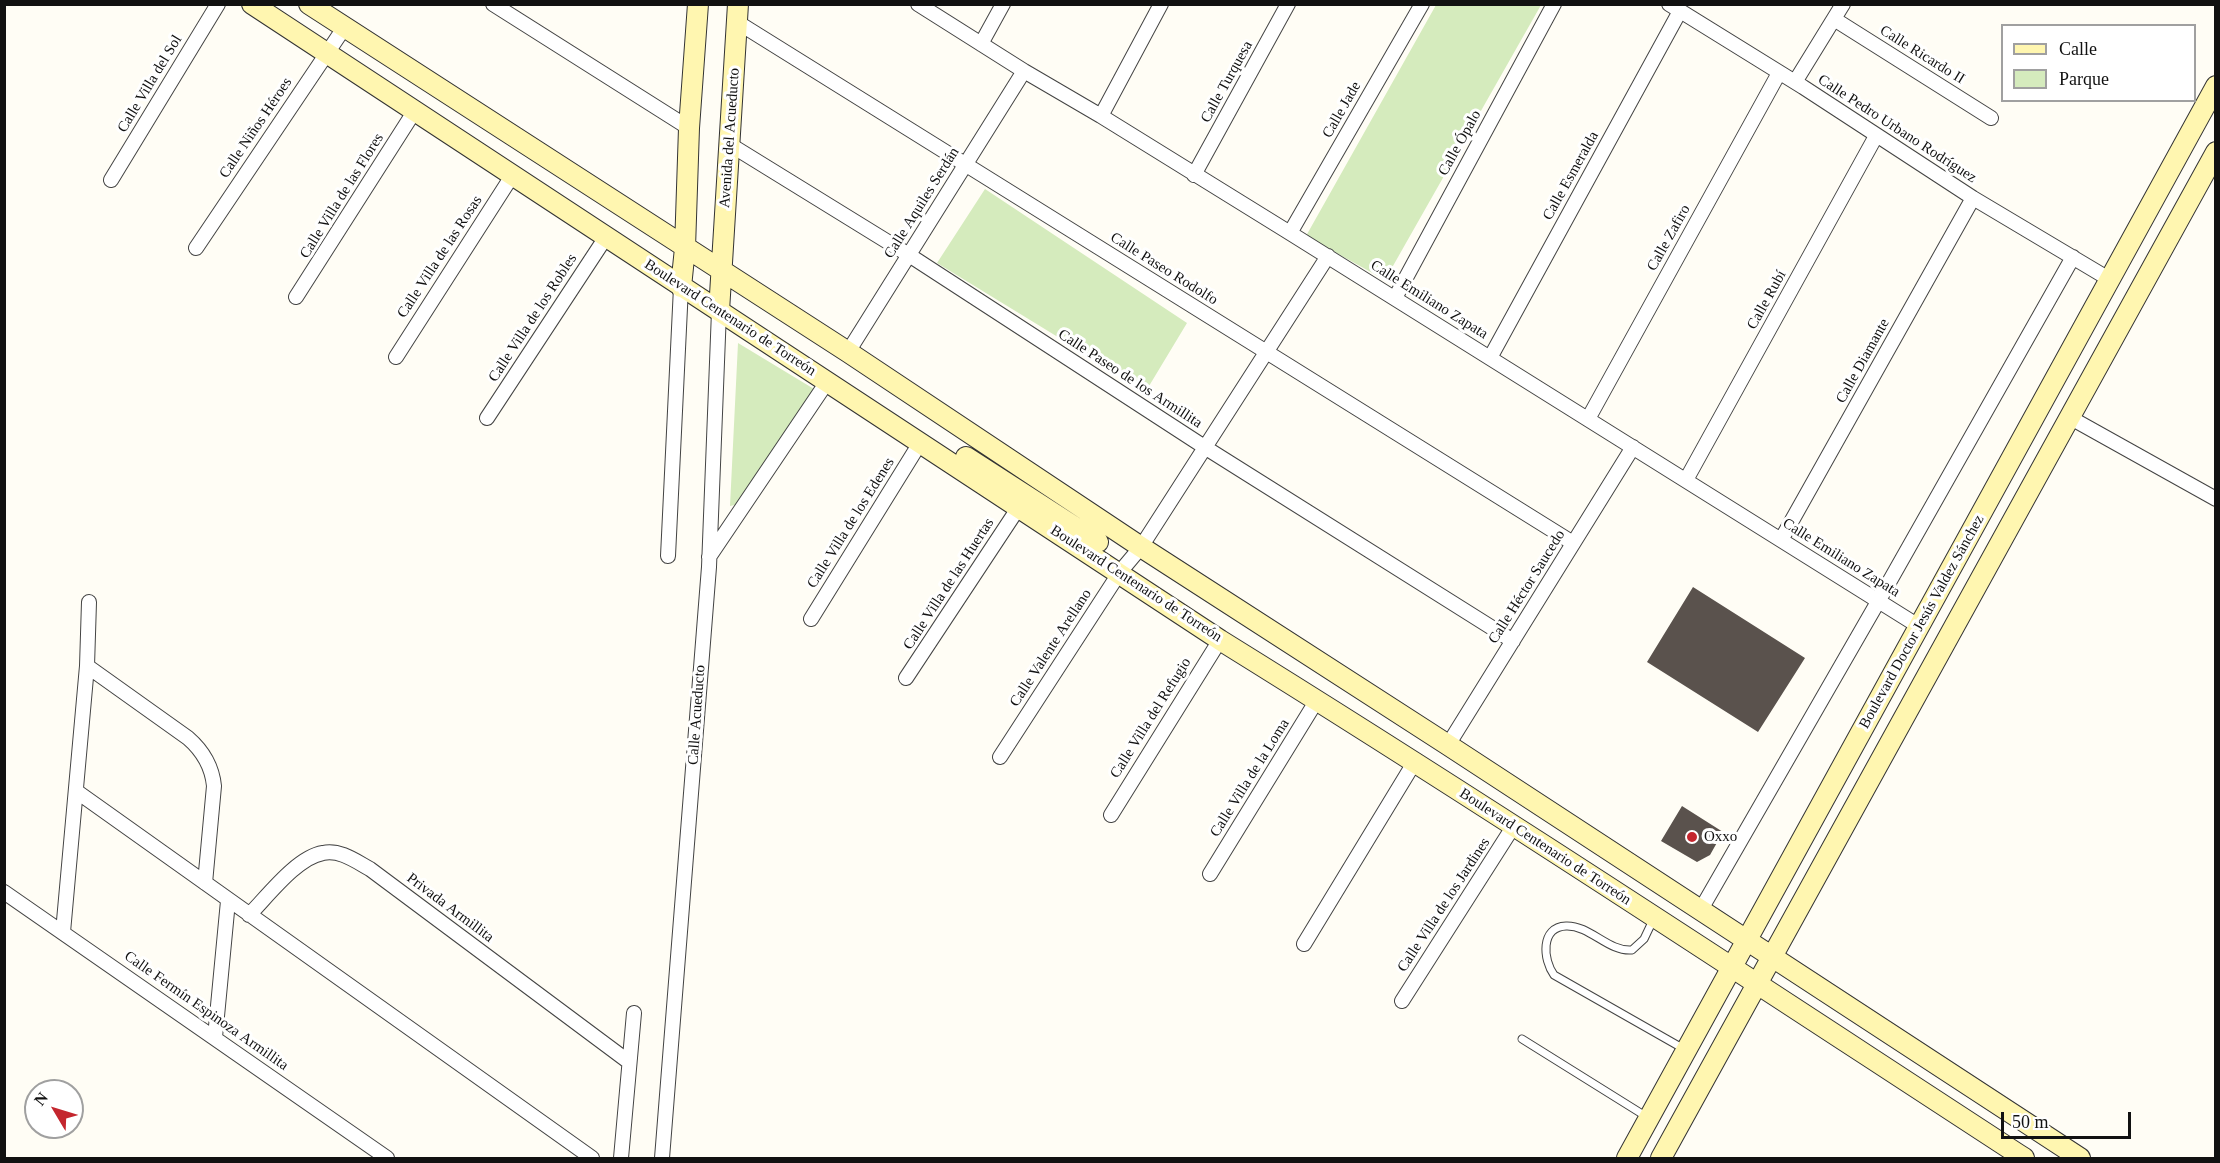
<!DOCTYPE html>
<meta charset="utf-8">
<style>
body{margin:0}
#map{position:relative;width:2220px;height:1163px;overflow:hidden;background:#fffdf5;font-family:"Times New Roman",serif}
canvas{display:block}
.frame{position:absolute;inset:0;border:6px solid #111;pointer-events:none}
.legend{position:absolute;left:2001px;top:24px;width:195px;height:78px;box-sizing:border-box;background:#fff;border:2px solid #a0a0a0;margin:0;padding:8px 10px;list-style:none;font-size:18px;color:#111}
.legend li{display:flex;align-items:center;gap:12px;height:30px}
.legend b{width:30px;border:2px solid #a0a0a0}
.north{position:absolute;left:24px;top:1079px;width:60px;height:60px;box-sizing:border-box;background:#fff;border:2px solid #a0a0a0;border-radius:50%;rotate:308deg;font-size:16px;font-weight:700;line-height:24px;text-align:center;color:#111}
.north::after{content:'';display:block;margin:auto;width:21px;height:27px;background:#c4262e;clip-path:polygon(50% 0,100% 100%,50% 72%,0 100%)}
.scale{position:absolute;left:2001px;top:1112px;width:130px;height:27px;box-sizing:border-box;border:3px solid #111;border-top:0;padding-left:8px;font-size:18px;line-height:21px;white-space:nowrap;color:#111;-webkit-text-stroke:4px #fff;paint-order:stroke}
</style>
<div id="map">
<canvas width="2220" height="1163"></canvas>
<div class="frame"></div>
<ul class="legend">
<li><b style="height:8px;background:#fff6b0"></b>Calle</li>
<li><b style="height:16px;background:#d5ebbd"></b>Parque</li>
</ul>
<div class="north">N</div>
<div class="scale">50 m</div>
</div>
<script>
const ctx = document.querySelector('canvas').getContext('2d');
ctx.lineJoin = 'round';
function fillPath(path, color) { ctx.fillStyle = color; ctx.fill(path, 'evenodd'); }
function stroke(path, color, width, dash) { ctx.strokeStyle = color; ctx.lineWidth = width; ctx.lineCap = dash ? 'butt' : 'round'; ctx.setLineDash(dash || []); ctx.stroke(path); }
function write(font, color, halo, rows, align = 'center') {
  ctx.font = font + ' "Times New Roman",serif'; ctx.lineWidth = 6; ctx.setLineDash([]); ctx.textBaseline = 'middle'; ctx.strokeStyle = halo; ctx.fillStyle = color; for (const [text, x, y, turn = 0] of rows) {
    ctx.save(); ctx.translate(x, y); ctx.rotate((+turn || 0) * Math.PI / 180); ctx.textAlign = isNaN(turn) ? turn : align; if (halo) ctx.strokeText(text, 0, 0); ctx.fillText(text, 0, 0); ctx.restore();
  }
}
const green = new Path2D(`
 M1436,5H1541L1385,280L1306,236Z
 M985,189L1187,323L1146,391L937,263Z
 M738,343L814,389L739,504L730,506Z`);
const building = new Path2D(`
 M1693,587L1805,658L1758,732L1647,662Z
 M1682,806L1723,832L1710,855L1697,862L1661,841Z`);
const lane = new Path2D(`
 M1654,918L1644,939L1632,950C1608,952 1590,925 1566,926C1540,927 1543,960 1554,975L1684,1049
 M1522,1039L1647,1117`);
const street = new Path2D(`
 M493,4L689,128
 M918,4L1024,71L1101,116L1290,233L1920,627
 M1669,4L1803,87L1973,198L2109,279
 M1834,19L1991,118
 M737,22L1573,543
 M981,44L1003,4
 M1795,82L1843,4
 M1101,116L1161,4
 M729,144L909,255L1206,448L1513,641
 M1194,175L1288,4
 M111,180L218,4
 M1290,233L1422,4
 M196,248L344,28
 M296,297L414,112
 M1395,298L1554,4
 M848,352L1024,71
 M396,357L512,176
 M1490,358L1680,11
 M2069,417L2216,499
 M487,418L606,237
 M1588,419L1779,73
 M1686,480L1876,136
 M1781,540L1973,198
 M668,556L681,287
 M709,557L827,382
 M811,619L920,443
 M87,666L188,738C203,751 212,766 214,786L205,883
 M906,678L1019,507
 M1448,745L1633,447
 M1000,757L1120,572L1141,547L1328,256
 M76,791L592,1158
 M1111,815L1220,640
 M1210,874L1317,700
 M4,892L387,1158
 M1700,911L1879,600L2073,257
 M249,915C267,897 297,857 323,853C340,849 357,862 370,869L629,1062
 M63,932L87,666L89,602
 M1304,944L1414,763
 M1402,1001L1513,827
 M215,1037L228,901
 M621,1158L634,1013
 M662,1158L709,567L719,311`);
const secondary = new Path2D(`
 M252,4L1220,640C1491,808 1757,984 2024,1158
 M309,4L848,352L1141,547L1448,745L2080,1158
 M681,287L685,248L689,128L698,4
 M719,311L738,4
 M966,457L1098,542
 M1627,1158L2216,86
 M1661,1158L2216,152`);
const markers = [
 [1692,837,6,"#c4262e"]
];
const streetNames = [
 ["Calle Ricardo II",1922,55,32],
 ["Calle Turquesa",1227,82,-61],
 ["Calle Villa del Sol",150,84,-59],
 ["Calle Jade",1342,110,-60],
 ["Calle Niños Héroes",256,128,-56],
 ["Calle Pedro Urbano Rodríguez",1897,129,33],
 ["Avenida del Acueducto",730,138,-86],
 ["Calle Ópalo",1460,143,-61],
 ["Calle Esmeralda",1571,176,-61],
 ["Calle Villa de las Flores",342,196,-58],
 ["Calle Aquiles Serdán",922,203,-58],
 ["Calle Zafiro",1669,238,-61],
 ["Calle Villa de las Rosas",440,257,-57],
 ["Calle Paseo Rodolfo",1164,269,32],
 ["Calle Emiliano Zapata",1429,300,32],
 ["Calle Rubí",1767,300,-61],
 ["Calle Villa de los Robles",533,318,-57],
 ["Boulevard Centenario de Torreón",730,318,33],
 ["Calle Diamante",1863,361,-61],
 ["Calle Paseo de los Armillita",1130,379,33],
 ["Calle Villa de los Edenes",851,523,-58],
 ["Calle Emiliano Zapata",1841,558,32],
 ["Calle Villa de las Huertas",949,584,-57],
 ["Boulevard Centenario de Torreón",1136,584,33],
 ["Calle Héctor Saucedo",1527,587,-58],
 ["Boulevard Doctor Jesús Valdez Sánchez",1922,622,-61],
 ["Calle Valente Arellano",1051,648,-57],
 ["Calle Acueducto",697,715,-86],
 ["Calle Villa del Refugio",1151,718,-58],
 ["Calle Villa de la Loma",1250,778,-58],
 ["Boulevard Centenario de Torreón",1545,847,33],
 ["Calle Villa de los Jardines",1444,905,-57],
 ["Privada Armillita",450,908,37],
 ["Calle Fermín Espinoza Armillita",206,1011,35]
];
const poiNames = [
 ["Oxxo",1704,837]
];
fillPath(green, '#d5ebbd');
fillPath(building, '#5a524d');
stroke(lane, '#444', 9);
stroke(street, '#444', 16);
stroke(secondary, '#333', 22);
stroke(lane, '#fff', 7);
stroke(street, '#fff', 14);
stroke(secondary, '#fff6b0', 20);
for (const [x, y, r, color] of markers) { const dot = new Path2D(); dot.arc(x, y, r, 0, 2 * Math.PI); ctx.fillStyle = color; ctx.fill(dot); stroke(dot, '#fff', 2); }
write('15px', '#111', '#fff', streetNames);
write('15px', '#111', '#fff', poiNames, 'left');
</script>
